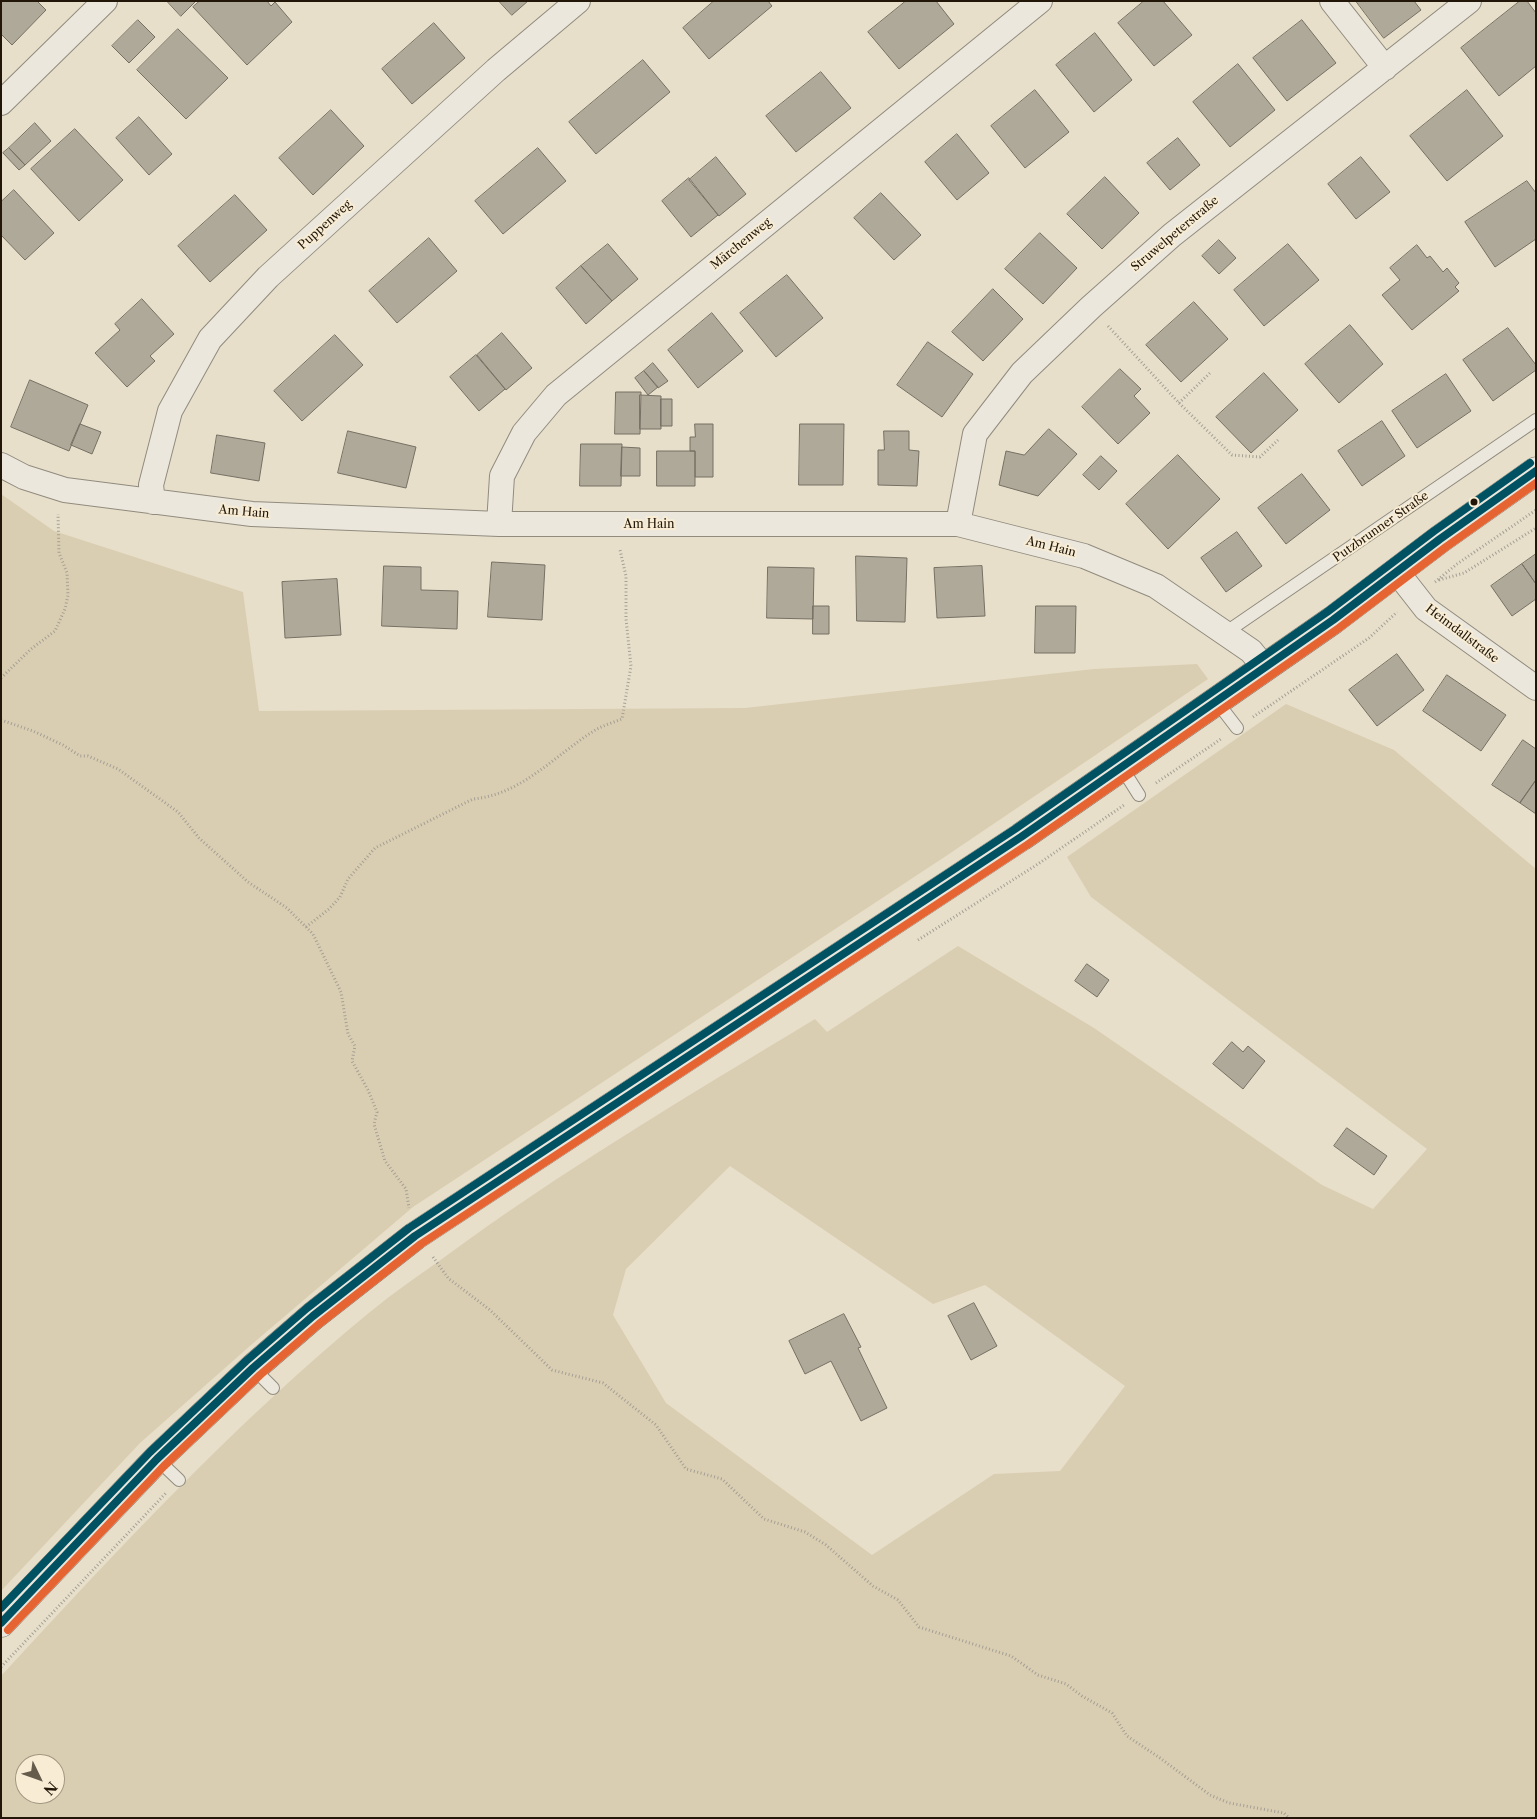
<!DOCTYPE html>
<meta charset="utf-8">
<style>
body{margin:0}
#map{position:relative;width:1537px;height:1819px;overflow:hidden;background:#e7dfca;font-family:"Libre Caslon Text",serif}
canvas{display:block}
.frame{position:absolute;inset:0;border:2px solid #211608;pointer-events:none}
.north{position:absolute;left:15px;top:1754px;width:50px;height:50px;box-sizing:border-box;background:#f8edd4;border:1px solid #a29782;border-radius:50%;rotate:132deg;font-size:14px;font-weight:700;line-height:20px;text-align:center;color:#211608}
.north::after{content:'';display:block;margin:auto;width:18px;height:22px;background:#665c4c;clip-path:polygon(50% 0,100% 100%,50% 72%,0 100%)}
</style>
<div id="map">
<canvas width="1537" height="1819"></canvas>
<div class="frame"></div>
<div class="north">N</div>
</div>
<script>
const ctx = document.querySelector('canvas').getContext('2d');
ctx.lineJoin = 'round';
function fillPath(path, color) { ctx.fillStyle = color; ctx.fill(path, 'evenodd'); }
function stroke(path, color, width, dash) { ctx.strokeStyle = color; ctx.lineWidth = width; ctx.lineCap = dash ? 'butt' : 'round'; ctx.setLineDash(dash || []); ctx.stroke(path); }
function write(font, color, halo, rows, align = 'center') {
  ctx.font = font + ' "Libre Caslon Text",serif'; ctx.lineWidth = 4; ctx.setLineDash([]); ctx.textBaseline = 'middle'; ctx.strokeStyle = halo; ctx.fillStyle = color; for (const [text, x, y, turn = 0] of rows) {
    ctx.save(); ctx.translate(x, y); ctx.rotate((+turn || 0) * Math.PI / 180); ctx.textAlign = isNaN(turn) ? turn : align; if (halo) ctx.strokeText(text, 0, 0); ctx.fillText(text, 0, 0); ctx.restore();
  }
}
const green = new Path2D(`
 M1,494L54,531L243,592L259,711L745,708L1094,669L1197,664L1208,679L946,856L413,1207L251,1345L140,1443L1,1591Z
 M1286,704L1394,750L1536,869V1818H1V1676C118,1549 236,1422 370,1312C393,1293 418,1276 442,1259C561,1171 688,1096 815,1019L827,1032L958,946L1094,1028L1322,1185L1373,1209L1427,1149L1091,897L1067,857ZM730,1166L933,1304L985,1285L1125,1386L1060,1471L994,1474L872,1555L666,1403L613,1315L626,1269ZM25,1764H55V1794H25Z`);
const building = new Path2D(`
 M1,1H37L46,10L12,45L1,34Z
 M167,1H196L181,16Z
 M200,1H267L271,6L275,2L292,22L247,65L193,7Z
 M499,1H528L512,15Z
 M714,1H768L772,6L709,59L683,28Z
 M906,1H936L954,24L899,69L868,32Z
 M1144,1H1163L1192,35L1154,66L1118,23Z
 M1356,1H1414L1421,10L1384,38Z
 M1520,1H1527L1536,13V66L1499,96L1461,48Z
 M138,20L155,37L129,63L112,46Z
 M1302,20L1336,63L1287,101L1253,58Z
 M434,23L465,58L412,104L382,69Z
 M178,29L228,78L186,119L137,70Z
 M1095,33L1132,80L1094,112L1056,65Z
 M643,60L670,92L596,154L569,122Z
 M1238,64L1275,110L1230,147L1193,102Z
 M821,72L851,108L796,152L766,116Z
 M1035,90L1069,132L1025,168L991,126Z
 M1467,90L1503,136L1447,181L1410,136Z
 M331,110L364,146L313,195L279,158Z
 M139,117L172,154L149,175L116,138Z
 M35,123L51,141L25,165L9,148Z
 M75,129L123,180L79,221L31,169Z
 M957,134L989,173L957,200L925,162Z
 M1178,138L1200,165L1170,190L1147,163Z
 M9,148L25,165L19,170L3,153Z
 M538,148L566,181L503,234L475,201Z
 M716,157L746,194L719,216L689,180Z
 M1361,157L1390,192L1356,219L1328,184Z
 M1105,177L1139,213L1102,249L1067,214Z
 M689,178L718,215L691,237L662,201Z
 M1527,181L1536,193V239L1495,267L1465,222Z
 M14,190L54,233L25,260L1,235V202Z
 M881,193L921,235L894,260L854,218Z
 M235,195L267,230L210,282L178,246Z
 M1040,233L1077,268L1043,304L1005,269Z
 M429,238L457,271L397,323L369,291Z
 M1219,240L1236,258L1219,274L1202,256Z
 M608,244L638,279L612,301L581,266Z
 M1288,244L1319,280L1264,326L1234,290Z
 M1417,245L1427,258L1430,256L1443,272L1447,268L1459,283L1455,287L1459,291L1412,330L1382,295L1400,280L1390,268Z
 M581,266L612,301L586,324L556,288Z
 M787,275L823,318L776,357L740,313Z
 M993,289L1023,319L983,361L952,332Z
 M142,299L174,334L150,356L155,361L127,387L95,353L120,330L115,324Z
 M1194,302L1228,339L1181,382L1146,345Z
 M712,313L743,351L698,388L668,350Z
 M1350,325L1383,364L1339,403L1305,364Z
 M1508,328L1536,365V370L1493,401L1463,360Z
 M502,333L532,368L506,390L477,355Z
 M335,335L363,365L302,421L274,391Z
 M928,342L973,374L942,417L897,385Z
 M476,355L505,389L479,411L450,377Z
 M653,363L668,381L658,388L644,371Z
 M1120,369L1141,389L1134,396L1150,413L1118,444L1082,407Z
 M644,371L658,387L648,395L635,378Z
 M1264,373L1298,410L1251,453L1216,417Z
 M1446,374L1471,411L1417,448L1392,411Z
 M30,380L88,405L69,451L11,427Z
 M616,392H641L640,434H615Z
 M640,395L661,396V429H640Z
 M661,399H672V426H661Z
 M1382,421L1405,456L1362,486L1338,451Z
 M80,424L101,432L92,454L71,445Z
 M695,424H713V477H695V451H690V437H695Z
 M800,424H844L843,485H799Z
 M1049,429L1077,454L1038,496L999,485L1006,451L1024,455Z
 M348,431L416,447L406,488L338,473Z
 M884,431H909V450L919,451L917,486L878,485V450H884Z
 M217,435L265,443L259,481L211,473Z
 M581,444H622L621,486H580Z
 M622,447L640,448V476H621Z
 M657,451H695V486H657Z
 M1178,455L1220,499L1168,549L1126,504Z
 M1101,456L1117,471L1099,490L1083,475Z
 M1302,474L1330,510L1286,544L1258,508Z
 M1237,532L1262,566L1226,592L1201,558Z
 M1536,554V584L1522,564Z
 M856,556L907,558L905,622L857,621Z
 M492,562L545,565L542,620L488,617Z
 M1522,564L1536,584V599L1512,616L1491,586Z
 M384,566L421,567V590L458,591L457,629L382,626Z
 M982,566L985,616L937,618L934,568Z
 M768,567L814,568L813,619L767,618Z
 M337,579L341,635L285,638L282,582Z
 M813,606H829V634H813Z
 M1036,606H1076L1075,653H1035Z
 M1397,654L1424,690L1377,726L1349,690Z
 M1447,675L1506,715L1481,751L1423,711Z
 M1523,740L1536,749V780L1520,803L1492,785Z
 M1536,780V814L1520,803Z
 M1087,964L1109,980L1097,997L1075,981Z
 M1232,1042L1243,1052L1248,1046L1265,1061L1243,1089L1213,1064Z
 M1347,1128L1387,1156L1374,1175L1334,1146Z
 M974,1303L997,1346L971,1360L948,1316Z
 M844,1314L861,1347L858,1348L887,1408L861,1421L831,1361L805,1374L789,1341Z`);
const path = new Path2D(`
 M1535,1L1536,2
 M1108,326L1179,403L1232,455L1260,457L1278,440
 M1179,403L1211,372
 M1439,580L1464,573L1536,528
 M1435,582L1457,564L1536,510
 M1,678L31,649L55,631L65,609L68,595L67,573L59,553L58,514
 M1253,717L1369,638L1397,612
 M1,720L33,731L63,745L80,756H88L118,769L178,812L199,838L248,882L287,908L313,934L341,992L348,1034L355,1046L352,1061L368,1090L377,1112L374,1124L385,1161L406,1189L409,1208
 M1156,783L1221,739
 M306,927L329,909L340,897L348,879L375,848L473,799C522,795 557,753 597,729C605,725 614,722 622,719L631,666L626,619V576L620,550
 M918,940L1038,864L1124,805
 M433,1257L448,1278L490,1310L552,1370L603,1383L656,1425L686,1469L722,1479L764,1519L805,1532L826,1545L873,1586L898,1600L919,1627L1011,1656L1038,1675L1066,1684L1082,1696L1112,1713L1127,1736L1160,1758L1210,1795L1229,1803L1284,1813L1289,1818
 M1,1667L166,1493`);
const lane = new Path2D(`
 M1225,633L1536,420
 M1217,702L1237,728
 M1122,768L1139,795
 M253,1368L273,1388
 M157,1459L179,1480`);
const street = new Path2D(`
 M1332,1L1385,68
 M1,103L105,1
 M1,465L24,477L65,490L252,514L499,524H958L1084,556L1156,586L1251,651L1265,668
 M153,502L151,485L170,411L210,339L268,277L496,70L578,1
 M499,524L502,476L524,433L556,395L1040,1
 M958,524L975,434L1022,373L1091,307L1172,235L1469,1
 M1397,572L1426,609L1536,688`);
const secondary = new Path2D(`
 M1,1623L157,1459L253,1368L313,1316L415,1236L1021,837L1333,620L1440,539L1536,471`);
const bus1 = new Path2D(`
 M1,1623L157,1459L253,1368L313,1316L415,1236L1021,837L1333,620L1440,539L1536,471`);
const bus2 = new Path2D(`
 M8,1630L164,1466L260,1375L319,1324L421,1244L1027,845L1339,628L1446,547L1536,483`);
const bus3 = new Path2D(`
 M1,1608L150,1452L246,1361L307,1308L409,1228L1015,829L1327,612L1434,531L1530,463`);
const markers = [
 [1474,502,4.5,"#211608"]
];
const streetNames = [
 ["Puppenweg",325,225,-42],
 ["Struwelpeterstraße",1175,234,-40],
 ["Märchenweg",741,244,-39],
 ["Am Hain",244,512,5],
 ["Am Hain",649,525],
 ["Putzbrunner Straße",1381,527,-35],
 ["Am Hain",1051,547,14],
 ["Heimdallstraße",1462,634,37]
];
fillPath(green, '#daceb2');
fillPath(building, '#afa99a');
stroke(building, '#767064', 1);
stroke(lane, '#918b7e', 14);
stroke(street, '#918b7e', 26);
stroke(secondary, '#767064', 29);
stroke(path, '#a49f95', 3, [1, 2.5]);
stroke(lane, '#ebe7dd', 12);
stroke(street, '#ebe7dd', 24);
stroke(secondary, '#ebe7dd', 28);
stroke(bus1, '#005262', 8);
stroke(bus2, '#e66432', 8);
stroke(bus3, '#005262', 8);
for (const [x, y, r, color] of markers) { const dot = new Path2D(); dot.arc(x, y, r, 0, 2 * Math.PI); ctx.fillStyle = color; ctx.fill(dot); stroke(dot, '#f8edd4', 2); }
write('12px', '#211608', '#f8edd4', streetNames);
</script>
